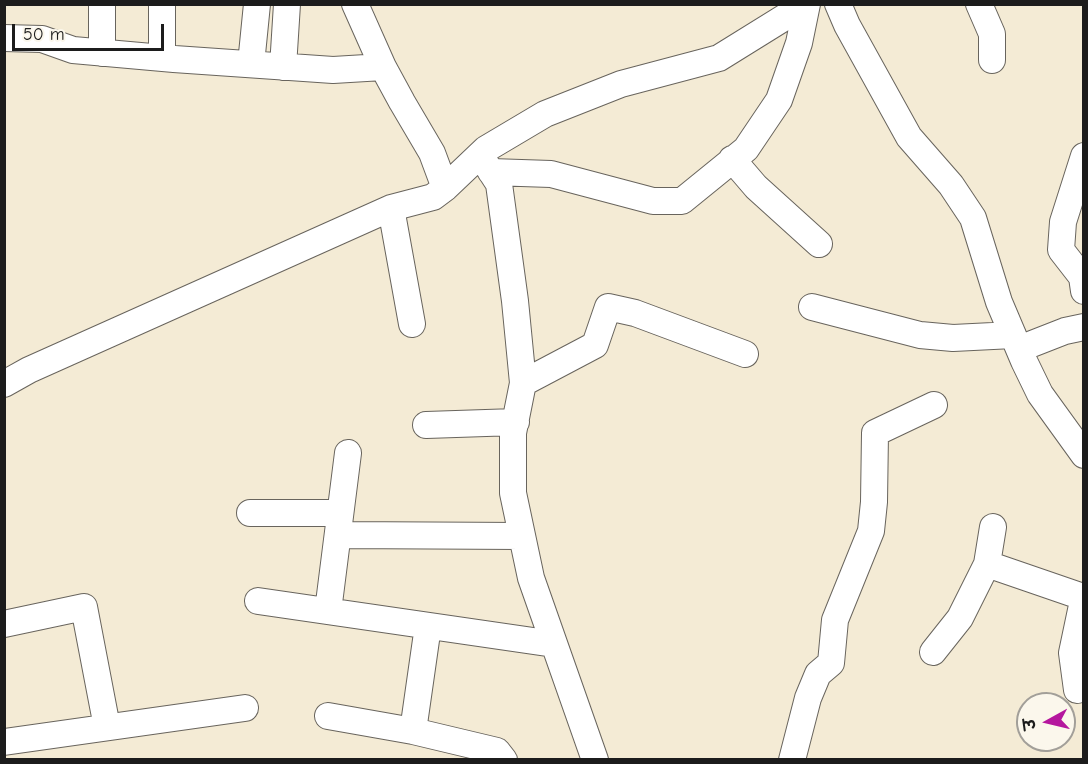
<!DOCTYPE html>
<meta charset="utf-8">
<style>
body{margin:0}
#map{position:relative;width:1088px;height:764px;overflow:hidden;background:#f4ebd5;font-family:"Comic Neue","Playpen Sans Deva",sans-serif}
canvas{display:block}
.frame{position:absolute;inset:0;border:6px solid #1c1c1c;pointer-events:none}
.north{position:absolute;left:1016px;top:692px;width:60px;height:60px;box-sizing:border-box;background:#fbf7ec;border:2px solid #a29f99;border-radius:50%;rotate:262deg;font-size:16px;font-weight:700;line-height:24px;text-align:center;color:#1c1c1c}
.north::after{content:'';display:block;margin:auto;width:21px;height:27px;background:#b5179e;clip-path:polygon(50% 0,100% 100%,50% 72%,0 100%)}
.scale{position:absolute;left:12px;top:24px;width:152px;height:27px;box-sizing:border-box;border:3px solid #1c1c1c;border-top:0;padding-left:8px;font-size:18px;line-height:21px;white-space:nowrap;color:#1c1c1c;-webkit-text-stroke:4px #fbf7ec;paint-order:stroke}
</style>
<div id="map">
<canvas width="1088" height="764"></canvas>
<div class="frame"></div>
<div class="north">उ</div>
<div class="scale">50 m</div>
</div>
<script>
const ctx = document.querySelector('canvas').getContext('2d');
ctx.lineJoin = 'round';
function stroke(path, color, width, dash) { ctx.strokeStyle = color; ctx.lineWidth = width; ctx.lineCap = dash ? 'butt' : 'round'; ctx.setLineDash(dash || []); ctx.stroke(path); }
const minor = new Path2D(`
 M102,4V53
 M355,4L383,67
 M838,4L847,25L909,137L951,185L973,218L999,302L1024,361L1040,394L1084,455
 M979,4L992,34V60
 M4,38L42,39L73,50L174,59L333,70L383,67L402,102L432,153L445,188
 M162,58V4
 M251,64L257,4
 M283,67L287,4
 M479,156L488,167L499,184L515,301L523,383L513,433V493L531,578L595,760
 M1084,156L1063,222L1061,250L1082,277L1084,291
 M732,159L756,187L819,244
 M491,172L551,174L653,201H682L746,149L779,100L799,43L807,4
 M391,208L412,324
 M812,307L920,335L953,338L1013,335
 M1019,349L1065,331L1084,327
 M523,383L595,345L608,307L635,313L745,354
 M4,384L29,370L391,208L433,197L445,188L486,149L545,114L621,84L719,58L806,4
 M426,425L516,422
 M250,513H340
 M338,535L522,536
 M987,564L993,527
 M258,601L554,644
 M328,611L348,453
 M4,624L84,607L107,727
 M933,652L960,618L987,564L1083,597
 M1077,690L1072,653L1084,596
 M328,716L413,731L497,751L504,760
 M413,731L428,626
 M4,742L245,708
 M792,760L808,698L818,674L831,663L835,620L871,531L874,502L875,433L934,405`);
stroke(minor, '#68645d', 28);
stroke(minor, '#fff', 26);
</script>
